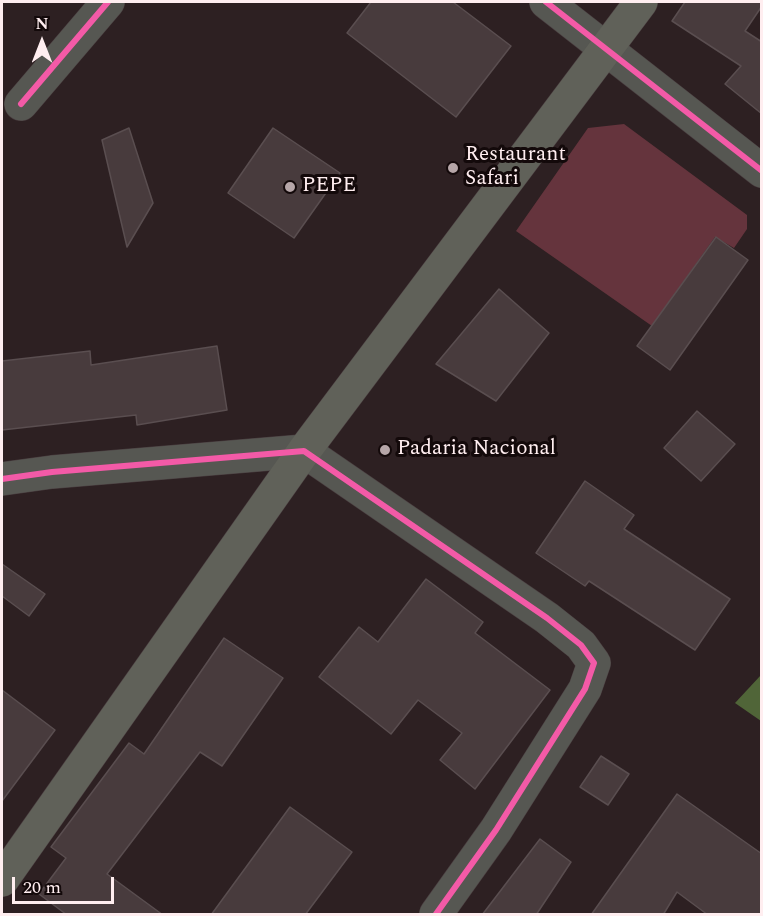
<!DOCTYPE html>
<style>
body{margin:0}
#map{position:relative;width:763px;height:916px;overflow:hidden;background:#2d2022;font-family:Spectral,serif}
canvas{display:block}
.frame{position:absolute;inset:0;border:3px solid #ffeef0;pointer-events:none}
.north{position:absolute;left:12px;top:12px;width:60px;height:60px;-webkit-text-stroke:4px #13090a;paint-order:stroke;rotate:0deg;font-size:16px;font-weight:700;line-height:24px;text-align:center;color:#ffeef0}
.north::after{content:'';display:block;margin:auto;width:21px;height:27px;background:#ffeef0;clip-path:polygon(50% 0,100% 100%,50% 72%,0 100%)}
.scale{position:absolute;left:12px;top:877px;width:102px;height:27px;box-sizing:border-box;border:3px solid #ffeef0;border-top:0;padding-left:8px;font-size:18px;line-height:21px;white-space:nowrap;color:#ffeef0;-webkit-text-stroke:4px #13090a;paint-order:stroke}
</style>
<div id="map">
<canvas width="763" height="916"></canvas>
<div class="frame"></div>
<div class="north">N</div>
<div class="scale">20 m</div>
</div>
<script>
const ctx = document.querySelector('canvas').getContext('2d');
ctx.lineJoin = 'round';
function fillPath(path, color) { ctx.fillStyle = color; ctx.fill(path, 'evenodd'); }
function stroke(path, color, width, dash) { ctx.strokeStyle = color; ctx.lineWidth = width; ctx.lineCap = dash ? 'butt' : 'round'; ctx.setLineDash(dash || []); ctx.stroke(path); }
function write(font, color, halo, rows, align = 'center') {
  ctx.font = font + ' Spectral,serif'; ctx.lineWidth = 6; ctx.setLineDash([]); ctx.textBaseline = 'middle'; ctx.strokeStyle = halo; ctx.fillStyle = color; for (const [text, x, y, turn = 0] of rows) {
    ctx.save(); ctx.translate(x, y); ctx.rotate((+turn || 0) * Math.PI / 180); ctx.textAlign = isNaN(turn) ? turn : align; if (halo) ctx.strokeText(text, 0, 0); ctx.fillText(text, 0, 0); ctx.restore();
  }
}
const green = new Path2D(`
 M624,124L747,215V229L734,248L715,237L652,326L516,231L588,128Z`);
const water = new Path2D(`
 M761,675V721L735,703Z`);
const building = new Path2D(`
 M371,2H453L511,46L456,117L347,33Z
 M685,2H762V6L745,31L762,42V114L725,84L741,66L672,21Z
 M129,128L153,203L127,247L102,140Z
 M273,128L340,173L294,238L228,193Z
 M716,237L748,260L670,370L637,346Z
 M499,289L549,333L496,401L436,364Z
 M217,346L227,410L137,425L136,415L2,430V361L90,351L91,365Z
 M697,411L735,444L701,481L664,448Z
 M585,481L634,515L624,529L730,599L695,650L589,581L585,586L536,553Z
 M2,564L45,594L29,616L2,596Z
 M426,579L483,622L475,633L550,690L475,789L440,760L462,733L418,700L391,734L319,677L359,627L378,642Z
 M224,638L283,678L222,766L200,752L107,874L163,915H67L39,894L66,858L51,847L129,743L144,754Z
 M2,690L55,730L2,801Z
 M601,756L629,774L608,805L580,787Z
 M677,794L762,854V915H708L677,892L663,915H591Z
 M290,807L352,852L305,915H211Z
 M540,839L571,862L536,915H482Z`);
const street = new Path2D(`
 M546,2L762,171
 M21,104L108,2
 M2,479L52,472L304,451L547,618L581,645L594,663L585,689L496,830L436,914`);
const primary = new Path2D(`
 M2,880L304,451L641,2`);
const cycleway = new Path2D(`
 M546,2L762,171
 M21,104L108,2
 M2,479L52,472L304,451L547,618L581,645L594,663L585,689L496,830L436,914`);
const markers = [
 [453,168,6,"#b6a6a8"],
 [290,187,6,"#b6a6a8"],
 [385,450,6,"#b6a6a8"]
];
const poiNames = [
 ["Restaurant",465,156],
 ["Safari",465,180],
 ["PEPE",302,187],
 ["Padaria Nacional",397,450]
];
fillPath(green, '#65343d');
fillPath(water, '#506538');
fillPath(building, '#483b3d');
stroke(building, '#5a4e50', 1.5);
stroke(street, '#4a3e40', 34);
stroke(primary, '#4a3e40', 34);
stroke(street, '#565752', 33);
stroke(primary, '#606159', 33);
stroke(cycleway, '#f35aa7', 6);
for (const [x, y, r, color] of markers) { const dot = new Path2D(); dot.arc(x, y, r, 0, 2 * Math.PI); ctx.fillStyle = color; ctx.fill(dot); stroke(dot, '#13090a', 2); }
write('21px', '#ffeef0', '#13090a', poiNames, 'left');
</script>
